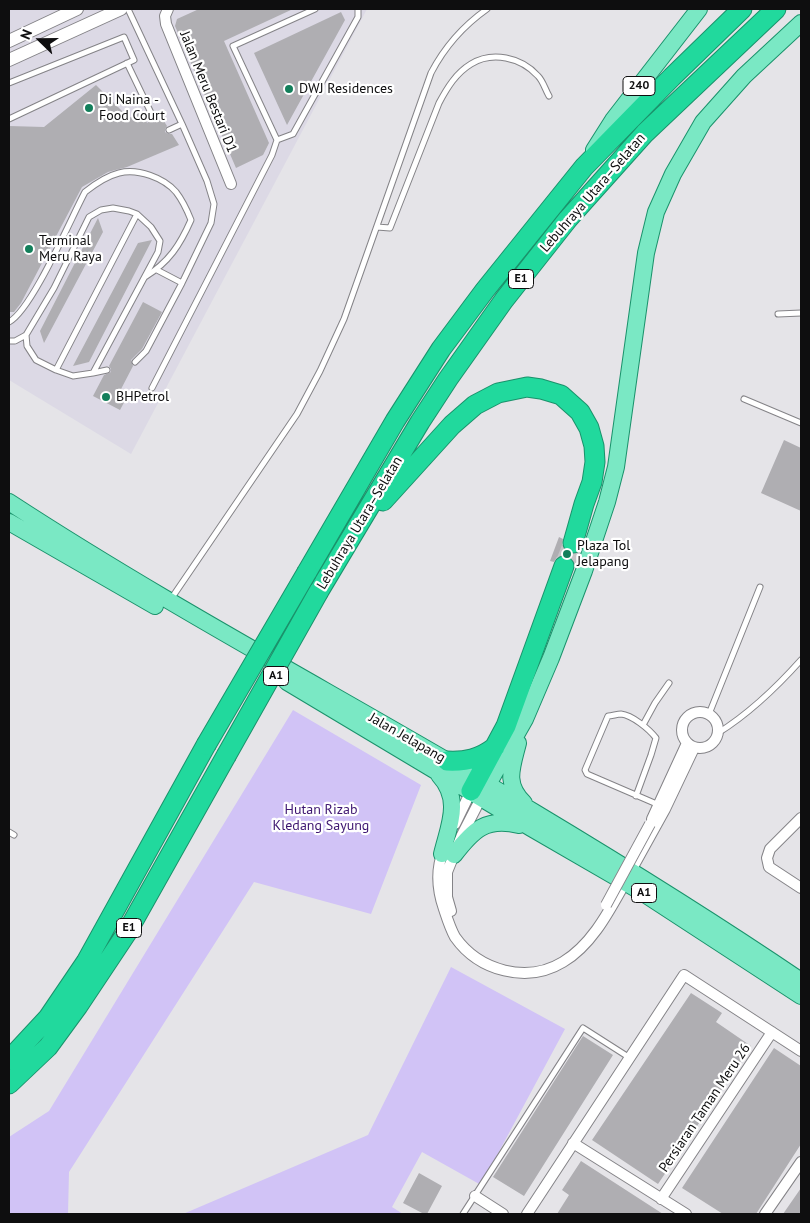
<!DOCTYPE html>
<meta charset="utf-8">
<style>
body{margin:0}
#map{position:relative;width:810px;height:1223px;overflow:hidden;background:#e5e4e8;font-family:"PT Sans",sans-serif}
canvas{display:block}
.frame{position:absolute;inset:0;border:10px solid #0e0e0f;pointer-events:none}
.north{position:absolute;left:15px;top:15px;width:50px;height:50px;-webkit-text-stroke:4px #fff;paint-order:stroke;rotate:292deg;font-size:14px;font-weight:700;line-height:20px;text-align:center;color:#0e0e0f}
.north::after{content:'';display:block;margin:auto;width:18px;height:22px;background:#0e0e0f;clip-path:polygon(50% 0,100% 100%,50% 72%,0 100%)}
</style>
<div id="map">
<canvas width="810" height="1223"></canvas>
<div class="frame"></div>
<div class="north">N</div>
</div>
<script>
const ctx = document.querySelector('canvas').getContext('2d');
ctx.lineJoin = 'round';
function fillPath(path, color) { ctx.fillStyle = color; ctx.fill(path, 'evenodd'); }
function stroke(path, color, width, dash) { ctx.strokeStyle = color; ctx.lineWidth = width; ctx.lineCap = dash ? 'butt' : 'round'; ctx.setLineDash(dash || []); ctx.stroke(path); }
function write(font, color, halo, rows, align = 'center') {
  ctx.font = font + ' "PT Sans",sans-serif'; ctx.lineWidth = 4.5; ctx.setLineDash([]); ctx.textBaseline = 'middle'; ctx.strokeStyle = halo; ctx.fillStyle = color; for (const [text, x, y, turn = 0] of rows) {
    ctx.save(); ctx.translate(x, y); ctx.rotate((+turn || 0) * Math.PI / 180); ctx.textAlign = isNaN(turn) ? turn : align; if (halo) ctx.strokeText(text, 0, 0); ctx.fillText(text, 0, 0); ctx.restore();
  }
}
const built = new Path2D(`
 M9,9H367L131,454L9,380Z`);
const green = new Path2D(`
 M293,710L421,785L371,914L254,882L69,1172L68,1214H9V1137L49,1111Z
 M451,967L565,1029L481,1185L422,1152L392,1207L403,1214H183L368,1135Z`);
const building = new Path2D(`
 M199,9H293L224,41L269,143L263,155L236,168L175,26L177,19Z
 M341,12L345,20L287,125L254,53Z
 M96,85L129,118L143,111L147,123L150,121L154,123L158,121V116L160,115L167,126L165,129V132L168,134H172L179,145L127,167L108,172L82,187L21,303L14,312H9V126L44,127Z
 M98,218L103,232L44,343L40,331Z
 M152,240L89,362L73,366L138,243Z
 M143,302L162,312L142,349L131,360L133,366L119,393L127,397L120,410L93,396L104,375L111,372V369L109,366Z
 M784,440L801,448V511L761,493Z
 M559,537L563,539L562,545L565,551L570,554L580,552L575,567L573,559L567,555H563L557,557L554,562L550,561Z
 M691,993L722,1013L716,1022L751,1046L658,1184L592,1140Z
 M583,1036L613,1055L524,1196L493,1177Z
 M774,1048L801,1066V1144L756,1214H723L682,1188Z
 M581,1161L663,1214H557L569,1195L562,1190Z
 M419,1173L442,1186L427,1214H424L403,1203Z
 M801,1188V1214H783Z`);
const motorwayTunnel = new Path2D(`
 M564,566L573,543`);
const service = new Path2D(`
 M128,9L182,124L207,181L214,204L211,223L182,283L146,351L135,362
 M127,63L154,119
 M9,83L124,37L134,60L9,119
 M169,130L182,124
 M277,140L293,134L358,17V9
 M377,227L390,228L439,103C447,88 456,73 471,64C492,51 521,57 538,76C543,81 545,89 549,96
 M157,270L182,283
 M778,314L801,313
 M9,322C32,310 71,218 85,192C95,184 107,176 119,173C138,168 164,178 176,192C183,201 187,210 191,220C180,245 169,262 145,277
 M9,341H15L26,335L54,288L89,217L101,210L113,208L129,211L137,214L151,227L160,241L158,252L93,373L73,376L56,370L36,360L27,346L26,335
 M56,370L137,214
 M93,373L107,370
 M152,388L272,155L277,140L233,46L315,9
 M744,399L801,423
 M171,599L297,414L320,371L344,319L431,73C445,46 463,26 487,9
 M709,714L760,587
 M643,725L655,703L669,683
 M718,733C750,713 776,688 801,660
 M636,796L651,755L656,738C649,729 632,715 621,714C617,714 612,716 608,716L585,770L587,774L659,805
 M9,832L14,835
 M463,1214L583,1028L630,1058`);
const minor = new Path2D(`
 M168,9L165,16L166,24L231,184
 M682 730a18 18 0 1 1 36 0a18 18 0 1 1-36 0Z
 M801,818L770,849L767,858L769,867L801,888
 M652,819L687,743
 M455,824L471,791
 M444,849C436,868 437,889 444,909C447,918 450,928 455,937C479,971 527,984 563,962C590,946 607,915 622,888
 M634,865L665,809L694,748
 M451,911L447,897V872L462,835L481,798
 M573,1143L686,1214
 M475,1196L503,1214
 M661,1199L772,1032
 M527,1214L684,975L801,1051
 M765,1214L801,1162`);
const tertiary = new Path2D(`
 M9,41L77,9
 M9,60L121,9`);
const primary = new Path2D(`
 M594,150L613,120L699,9
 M9,502C179,613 360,707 534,812C624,866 714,922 801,981
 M9,522L155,606
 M287,682L531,828L640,891L801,996
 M518,743C512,767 504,784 524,803
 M439,775C462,800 449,825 442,854
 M483,793L525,719L551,658L584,571L607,502L616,467L646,253L656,212L673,174L703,122L744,76L801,23
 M454,855C473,830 486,817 519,825`);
const motorway = new Path2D(`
 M383,501L452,425L475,405L498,393L527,387L541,389L561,395L580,412L589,428L594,446L595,462L592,482L584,504L573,543
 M307,572L395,421L441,349L485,290L584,167L672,77L742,9
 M319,591L420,422L448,379L504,300L568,219L645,133L776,9
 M447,761C465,762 480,759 495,747
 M471,791L506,726L564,566
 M9,1060L48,1018L86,962L206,745
 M9,1084L48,1047L78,1006L126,934L226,756`);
const minorBridge = new Path2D(`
 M606,905L650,824`);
const motorwayBridge = new Path2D(`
 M206,745L307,572
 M226,756L319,591`);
const markers = [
 [289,89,5,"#137f5b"],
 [89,108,5,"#137f5b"],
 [29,249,5,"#137f5b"],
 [106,397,5,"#137f5b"],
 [567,554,5,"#137f5b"]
];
const shields = [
 [639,86,32],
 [521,279,25],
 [276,676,25],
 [644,893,25],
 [129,928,25]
];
const shieldNames = [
 ["240",639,86],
 ["E1",521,279],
 ["A1",276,676],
 ["A1",644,893],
 ["E1",129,928]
];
const poiNames = [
 ["DWJ Residences",299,89],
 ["Di Naina -",99,100],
 ["Food Court",99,116],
 ["Terminal",39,241],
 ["Meru Raya",39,257],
 ["BHPetrol",116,397],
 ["Plaza Tol",577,546],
 ["Jelapang",577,562]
];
const streetNames = [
 ["Jalan Meru Bestari D1",208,92,68],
 ["Lebuhraya Utara–Selatan",593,193,-49],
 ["Lebuhraya Utara–Selatan",360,523,-59],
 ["Jalan Jelapang",407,738,30],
 ["Persiaran Taman Meru 26",705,1108,-56]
];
const parkNames = [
 ["Hutan Rizab",321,810],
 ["Kledang Sayung",321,826]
];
fillPath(built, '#dcd9e5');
fillPath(green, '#d1c3f6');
fillPath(building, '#afaeb2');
stroke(motorwayTunnel, '#c5c4c7', 19, [19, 9]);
stroke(service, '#848387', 7);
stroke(minor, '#848387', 12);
stroke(tertiary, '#848387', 14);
stroke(primary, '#1a926b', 18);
stroke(motorway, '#1a926b', 21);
stroke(service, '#fff', 5);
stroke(minor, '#fff', 10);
stroke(tertiary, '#fff', 12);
stroke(primary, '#7ae8c4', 16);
stroke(motorway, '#21d99d', 19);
stroke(minorBridge, '#848387', 12, []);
stroke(motorwayBridge, '#1a926b', 21, []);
stroke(minorBridge, '#fff', 10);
stroke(motorwayBridge, '#21d99d', 19);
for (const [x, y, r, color] of markers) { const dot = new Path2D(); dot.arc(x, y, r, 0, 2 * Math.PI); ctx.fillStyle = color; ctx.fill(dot); stroke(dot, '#fff', 2); }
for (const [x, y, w] of shields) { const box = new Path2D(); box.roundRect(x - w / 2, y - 9.5, w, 19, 4); ctx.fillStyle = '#fff'; ctx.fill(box); stroke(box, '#0e0e0f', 1); }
write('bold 12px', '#0e0e0f', null, shieldNames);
write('14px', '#0e0e0f', '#fff', poiNames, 'left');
write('14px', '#0e0e0f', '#fff', streetNames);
write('14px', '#3d1570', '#fff', parkNames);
</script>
